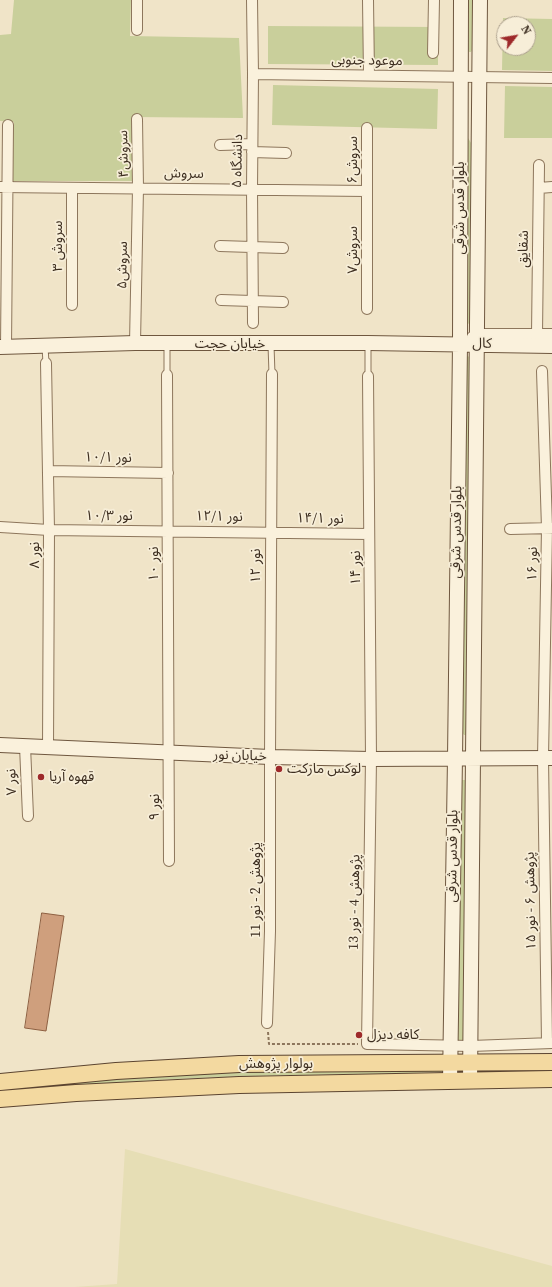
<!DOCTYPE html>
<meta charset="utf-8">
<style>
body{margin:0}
#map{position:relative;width:552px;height:1287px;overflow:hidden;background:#f0e4c8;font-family:"Source Serif 4",serif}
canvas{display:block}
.north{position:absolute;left:496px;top:16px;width:40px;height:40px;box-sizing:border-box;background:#f7eed8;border:1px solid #ada18e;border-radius:50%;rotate:59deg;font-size:11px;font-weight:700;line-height:16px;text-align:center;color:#3d2e20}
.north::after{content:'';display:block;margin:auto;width:14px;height:18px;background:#9e2a2b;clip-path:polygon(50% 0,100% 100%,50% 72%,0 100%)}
</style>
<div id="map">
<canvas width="552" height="1287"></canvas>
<div class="north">N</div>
</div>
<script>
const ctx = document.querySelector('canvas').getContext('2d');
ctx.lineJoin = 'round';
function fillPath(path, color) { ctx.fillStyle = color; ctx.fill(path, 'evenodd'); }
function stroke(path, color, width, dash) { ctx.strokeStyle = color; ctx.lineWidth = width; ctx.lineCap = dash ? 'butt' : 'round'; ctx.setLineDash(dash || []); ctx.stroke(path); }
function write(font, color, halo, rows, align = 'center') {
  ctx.font = font + ' "Source Serif 4","Noto Sans Arabic",serif'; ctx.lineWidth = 3.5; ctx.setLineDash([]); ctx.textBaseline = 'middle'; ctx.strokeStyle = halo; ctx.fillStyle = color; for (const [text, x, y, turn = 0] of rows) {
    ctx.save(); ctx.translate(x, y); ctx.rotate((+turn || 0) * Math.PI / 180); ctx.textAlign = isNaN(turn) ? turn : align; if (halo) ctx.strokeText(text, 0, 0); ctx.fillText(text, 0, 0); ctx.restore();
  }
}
const farmland = new Path2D(`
 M125,1149L552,1266V1287H75L117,1284Z`);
const green = new Path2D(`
 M14,0H131L130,36L239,38L243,118L133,117V181H7L14,122L0,121V35L11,34Z
 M465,0H473L472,50L471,52H469L468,49L469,14L465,4Z
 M503,18L552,19V71L502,70ZM504,24H528V48H504Z
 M268,26L438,27V65L268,64Z
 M273,85L438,89L437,129L272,125Z
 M505,86L552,87V138H504Z
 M467,94L468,97V138L473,146L471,322L468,324L466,323Z
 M468,356L470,358L467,732L466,735H464L462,732L465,358Z
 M462,780H465L468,782L464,1042H457Z
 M552,1068V1073L481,1074L480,1072L481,1070Z
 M442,1069V1071L441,1072C369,1075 298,1074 226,1077C151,1079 75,1086 0,1092V1087L205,1072Z`);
const building = new Path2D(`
 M42,913L64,916L46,1031L25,1028Z`);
const path = new Path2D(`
 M268,1032L269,1044H358`);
const lane = new Path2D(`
 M271,345L272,374
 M45,347L46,363
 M167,375V345
 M368,376V344`);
const street = new Path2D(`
 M137,0V30
 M252,0L253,74L252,189L253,323
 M368,0L369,75
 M433,53L434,0
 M253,74L552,78
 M220,145L252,144
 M252,152L286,153
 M0,187L367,191
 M72,188V305
 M539,188L552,187
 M220,246L283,248
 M221,300L283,302
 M367,309V128
 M537,334L539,165
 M472,337L478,334H552
 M135,343L138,188L137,119
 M6,347L8,125
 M46,363L49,530L48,748
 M542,371L547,528L543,758L547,1043
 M167,375L169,861
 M368,376L371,759L367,1044L471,1046L552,1043
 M48,471L168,473
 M0,527L49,530L369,534
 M510,529L552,528
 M25,746L28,816
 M267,1023L270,931V757L272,374`);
const secondary = new Path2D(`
 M0,347L135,343H368L552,346
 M0,745L270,757L371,759L552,758
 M450,1081L455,758L460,344L461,0
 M470,1081L480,0`);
const primary = new Path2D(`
 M0,1082L116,1071L239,1064L552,1062
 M0,1099L76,1093L239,1085L552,1079`);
const markers = [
 [279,769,4,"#9e2a2b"],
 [41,777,4,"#9e2a2b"],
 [359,1035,4,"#9e2a2b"]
];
const streetNames = [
 ["موعود جنوبی",367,61,1],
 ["سروش۴",124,154,-91],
 ["سروش۶",353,160,-90],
 ["دانشگاه ۵",238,161,-89],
 ["سروش",184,174,1],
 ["بلوار قدس شرقی",460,208,-90],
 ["سروش ۳",58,246,-90],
 ["شقایق",524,249,-89],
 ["سروش۷",353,250,-90],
 ["سروش۵",123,265,-89],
 ["خیابان حجت",230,344],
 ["کال",482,344,1],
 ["نور ۱۰/۱",108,458,1],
 ["نور ۱۰/۳",109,516],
 ["نور ۱۲/۱",219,517,1],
 ["نور ۱۴/۱",320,519,1],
 ["بلوار قدس شرقی",457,532,-89],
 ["نور ۸",35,555,-90],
 ["نور ۱۰",154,564,-90],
 ["نور ۱۶",533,564,-89],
 ["نور ۱۲",256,566,-90],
 ["نور ۱۴",356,568,-90],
 ["خیابان نور",240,756,2],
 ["نور ۷",12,782,-92],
 ["نور ۹",155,807,-90],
 ["بلوار قدس شرقی",453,856,-89],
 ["پژوهش 2 - نور 11",256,890,-90],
 ["پژوهش ۶ - نور ۱۵",531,901,-91],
 ["پژوهش 4 - نور 13",355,902,-89],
 ["بولوار پژوهش",276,1064]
];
const poiNames = [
 ["لوکس مارکت",287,769],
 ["قهوه آریا",49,777],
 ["کافه دیزل",367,1035]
];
fillPath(farmland, '#e6deb5');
fillPath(green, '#c9cf9b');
fillPath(building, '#cf9f7d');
stroke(building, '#8d5f41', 1);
stroke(lane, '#8d765c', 7);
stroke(street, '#8d765c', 12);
stroke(secondary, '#6f573f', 16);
stroke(primary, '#5b4430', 18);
stroke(path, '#8d765c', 2, [3, 2]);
stroke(lane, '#faf1dc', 5);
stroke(street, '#faf1dc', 10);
stroke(secondary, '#faf1dc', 14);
stroke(primary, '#f3d9a0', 16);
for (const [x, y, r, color] of markers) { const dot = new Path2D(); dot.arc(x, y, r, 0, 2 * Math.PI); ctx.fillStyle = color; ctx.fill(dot); stroke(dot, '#f7eed8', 1.5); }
write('14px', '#3d2e20', '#f7eed8', streetNames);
write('14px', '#3d2e20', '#f7eed8', poiNames, 'left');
</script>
